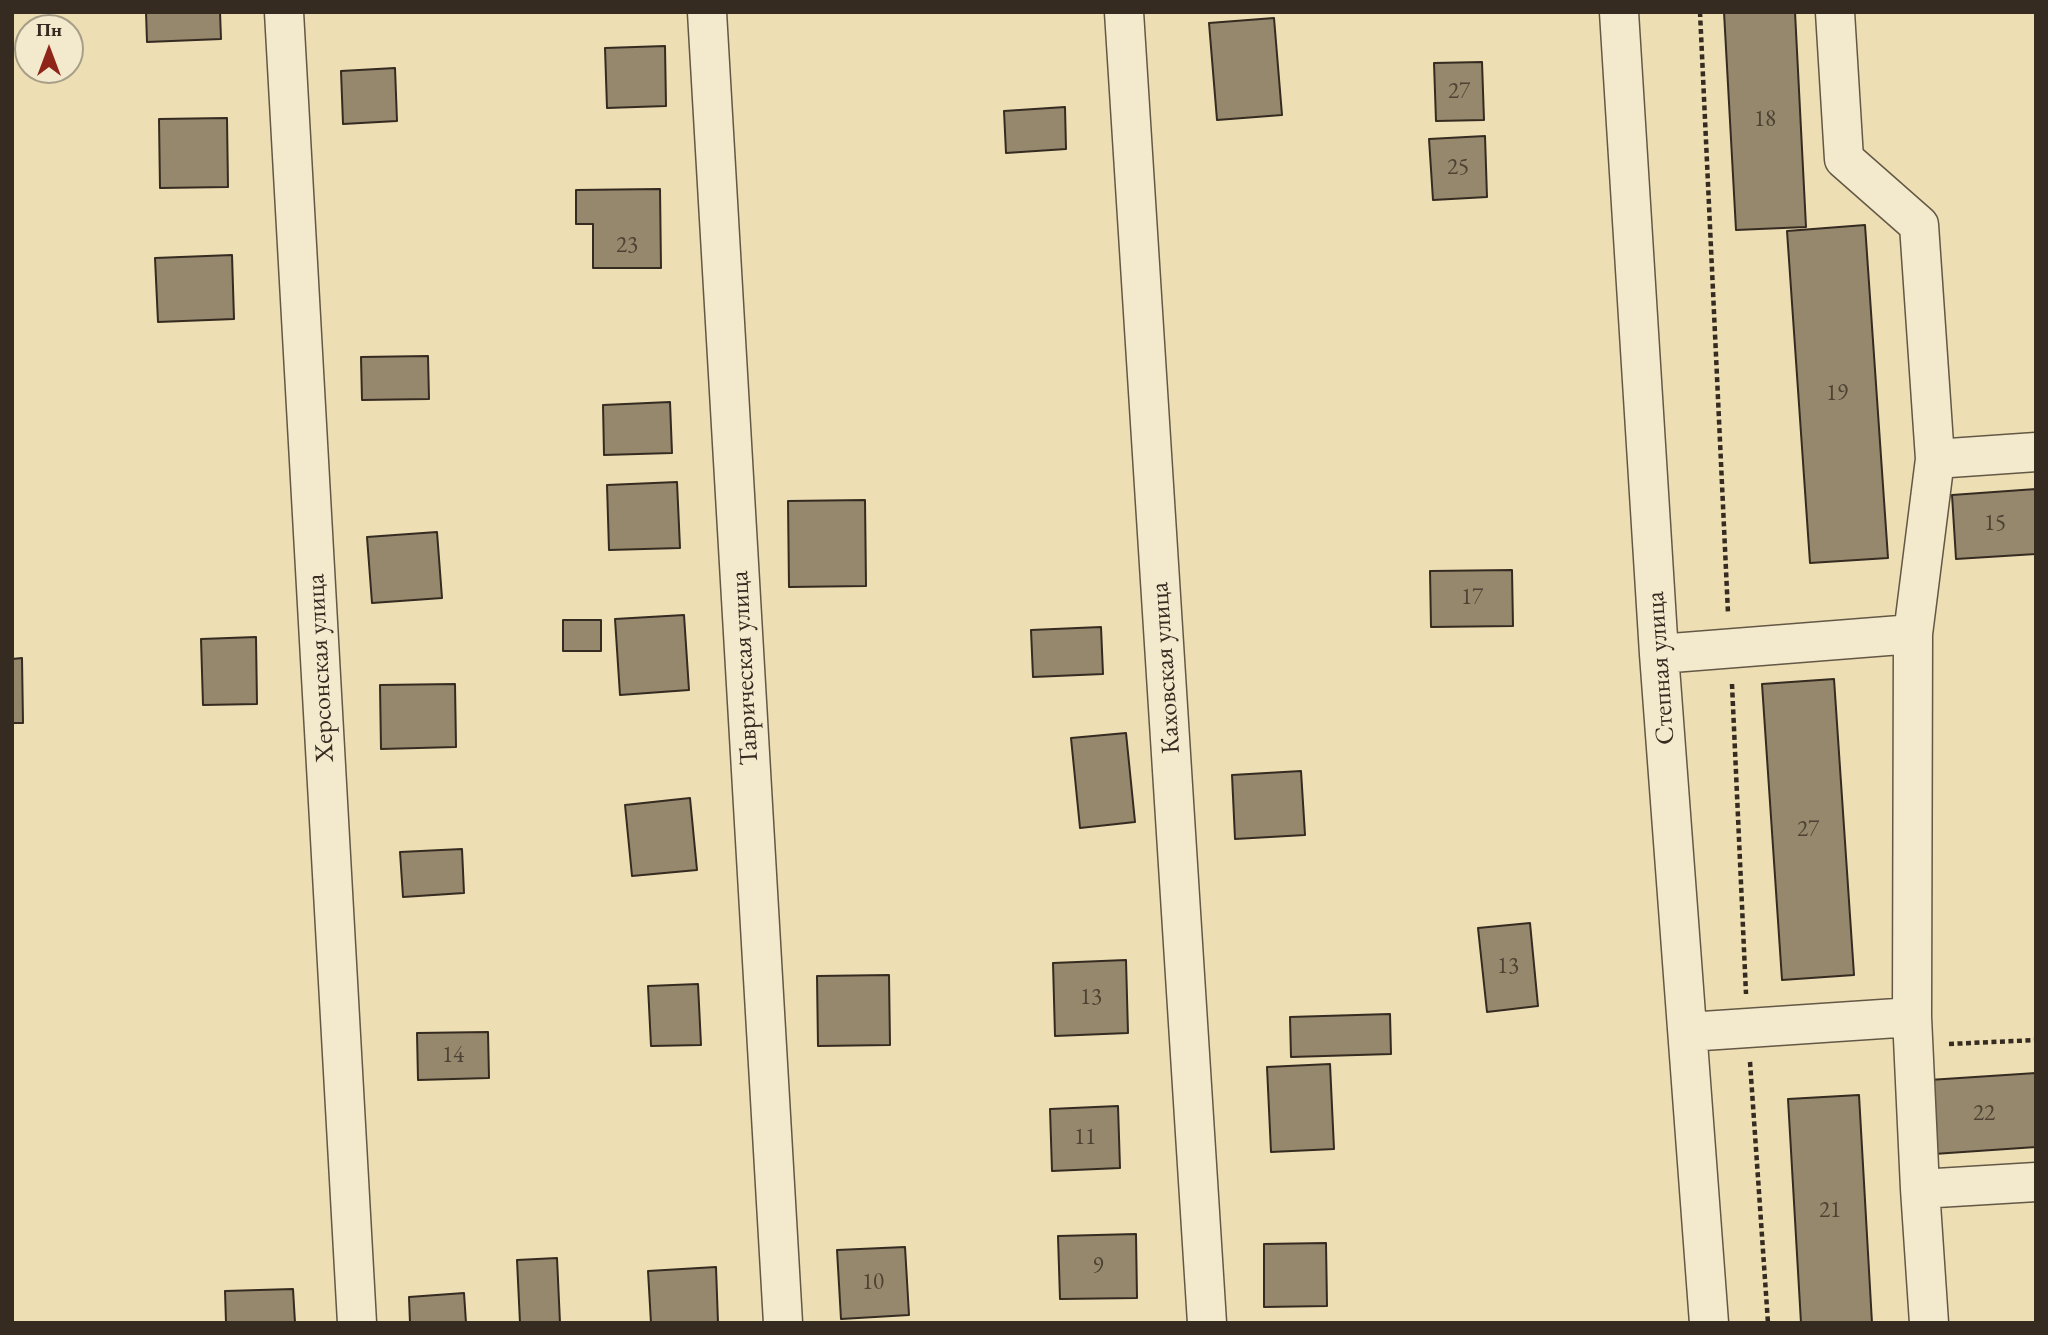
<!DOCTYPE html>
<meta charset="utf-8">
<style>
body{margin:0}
#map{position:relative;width:2048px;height:1335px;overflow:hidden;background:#eddeb4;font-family:"EB Garamond",serif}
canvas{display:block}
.frame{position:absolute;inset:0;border:14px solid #352b20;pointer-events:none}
.north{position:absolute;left:14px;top:14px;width:70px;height:70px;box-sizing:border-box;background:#f3eace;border:2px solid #a79e88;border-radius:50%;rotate:0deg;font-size:19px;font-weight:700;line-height:28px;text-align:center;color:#352b20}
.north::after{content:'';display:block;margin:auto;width:24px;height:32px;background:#8f2418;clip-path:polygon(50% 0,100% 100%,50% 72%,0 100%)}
</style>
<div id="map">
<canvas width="2048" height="1335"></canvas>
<div class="frame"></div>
<div class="north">Пн</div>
</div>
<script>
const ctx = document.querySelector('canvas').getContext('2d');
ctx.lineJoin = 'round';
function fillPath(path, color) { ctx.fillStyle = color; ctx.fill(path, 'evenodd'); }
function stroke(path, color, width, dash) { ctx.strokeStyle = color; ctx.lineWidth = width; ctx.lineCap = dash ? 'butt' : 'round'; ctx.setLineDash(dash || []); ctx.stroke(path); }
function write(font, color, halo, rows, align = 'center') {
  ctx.font = font + ' "EB Garamond",serif'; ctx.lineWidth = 6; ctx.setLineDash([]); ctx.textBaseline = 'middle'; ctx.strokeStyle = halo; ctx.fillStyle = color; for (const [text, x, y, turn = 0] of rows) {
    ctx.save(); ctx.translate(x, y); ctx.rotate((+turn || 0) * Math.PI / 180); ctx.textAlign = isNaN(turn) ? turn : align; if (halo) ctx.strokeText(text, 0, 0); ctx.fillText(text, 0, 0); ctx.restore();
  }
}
const building = new Path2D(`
 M146,12H220L221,39L147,42Z
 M1724,12H1795L1806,227L1736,230Z
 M1274,18L1282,115L1217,120L1209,23Z
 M665,46L666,106L607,108L605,48Z
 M1482,62L1484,120L1436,121L1434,63Z
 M395,68L397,121L343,124L341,71Z
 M1065,107L1066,149L1006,153L1004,111Z
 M227,118L228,187L160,188L159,119Z
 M1485,136L1487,197L1433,200L1429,139Z
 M660,189L661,268H593V224H576V190Z
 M1865,225L1888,558L1810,563L1787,231Z
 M232,255L234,319L158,322L155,258Z
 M428,356L429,399L362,400L361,357Z
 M670,402L672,453L604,455L603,405Z
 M677,482L680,548L609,550L607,485Z
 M2036,489V554L1956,559L1952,495Z
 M865,500L866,586L789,587L788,501Z
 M437,532L442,598L372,603L367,537Z
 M1512,570L1513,626L1431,627L1430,571Z
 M684,615L689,690L620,695L615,619Z
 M563,620H601V651H563Z
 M1101,627L1103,674L1033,677L1031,630Z
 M256,637L257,704L203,705L201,639Z
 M22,658L23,723H12V659Z
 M1834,679L1854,975L1782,980L1762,684Z
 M455,684L456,747L381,749L380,685Z
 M1126,733L1135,822L1080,828L1071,738Z
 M1301,771L1305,835L1235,839L1232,775Z
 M690,798L697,870L632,876L625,805Z
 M462,849L464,893L403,897L400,852Z
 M1530,923L1538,1006L1487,1012L1478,928Z
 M1126,960L1128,1033L1055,1036L1053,963Z
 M889,975L890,1045L818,1046L817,976Z
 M698,984L701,1045L651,1046L648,986Z
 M1390,1014L1391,1054L1291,1057L1290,1017Z
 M488,1032L489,1078L418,1080L417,1033Z
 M1330,1064L1334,1149L1271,1152L1267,1067Z
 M2036,1073V1147L1934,1154L1929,1080Z
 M1859,1095L1872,1323H1801L1788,1099Z
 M1118,1106L1120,1168L1052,1171L1050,1109Z
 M1136,1234L1137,1298L1060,1299L1058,1236Z
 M1326,1243L1327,1306L1264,1307V1244Z
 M905,1247L909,1315L841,1319L837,1250Z
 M557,1258L560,1323H520L517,1260Z
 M716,1267L718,1323H651L648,1271Z
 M293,1289L295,1323H226L225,1291Z
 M464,1293L466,1323H410L409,1297Z`);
const path = new Path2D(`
 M1700,12L1728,613
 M1732,684L1746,994
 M1949,1044L2036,1040
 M1750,1062L1768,1323`);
const minor = new Path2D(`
 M284,12L357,1323
 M707,12L783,1323
 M1124,12L1207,1323
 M1619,12L1659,654L1709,1323
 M1835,12L1844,159L1919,225L1935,459L1913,634L1912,1017L1920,1189
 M1935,459L2036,452
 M1659,654L1913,634
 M1688,1032L1912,1017
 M1929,1323L1920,1189L2036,1182`);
const numberNames = [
 ["27",1459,92],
 ["18",1765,120],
 ["25",1458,168],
 ["23",627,246],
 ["19",1837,394],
 ["15",1995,524],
 ["17",1472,598],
 ["27",1808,830],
 ["13",1508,967],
 ["13",1091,998],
 ["14",453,1056],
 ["22",1984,1114],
 ["11",1085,1138],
 ["21",1830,1211],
 ["9",1098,1267],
 ["10",873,1283]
];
const streetNames = [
 ["Херсонская улица",321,668,-93],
 ["Таврическая улица",745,668,-93],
 ["Каховская улица",1166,668,-94],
 ["Степная улица",1661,668,-94]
];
fillPath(building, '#95886d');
stroke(building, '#352b20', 2);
stroke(minor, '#635845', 41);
stroke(path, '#352b20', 4.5, [5, 3.5]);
stroke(minor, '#f3eace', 38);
write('23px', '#4d4233', null, numberNames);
write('26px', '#352b20', '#f3eace', streetNames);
</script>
